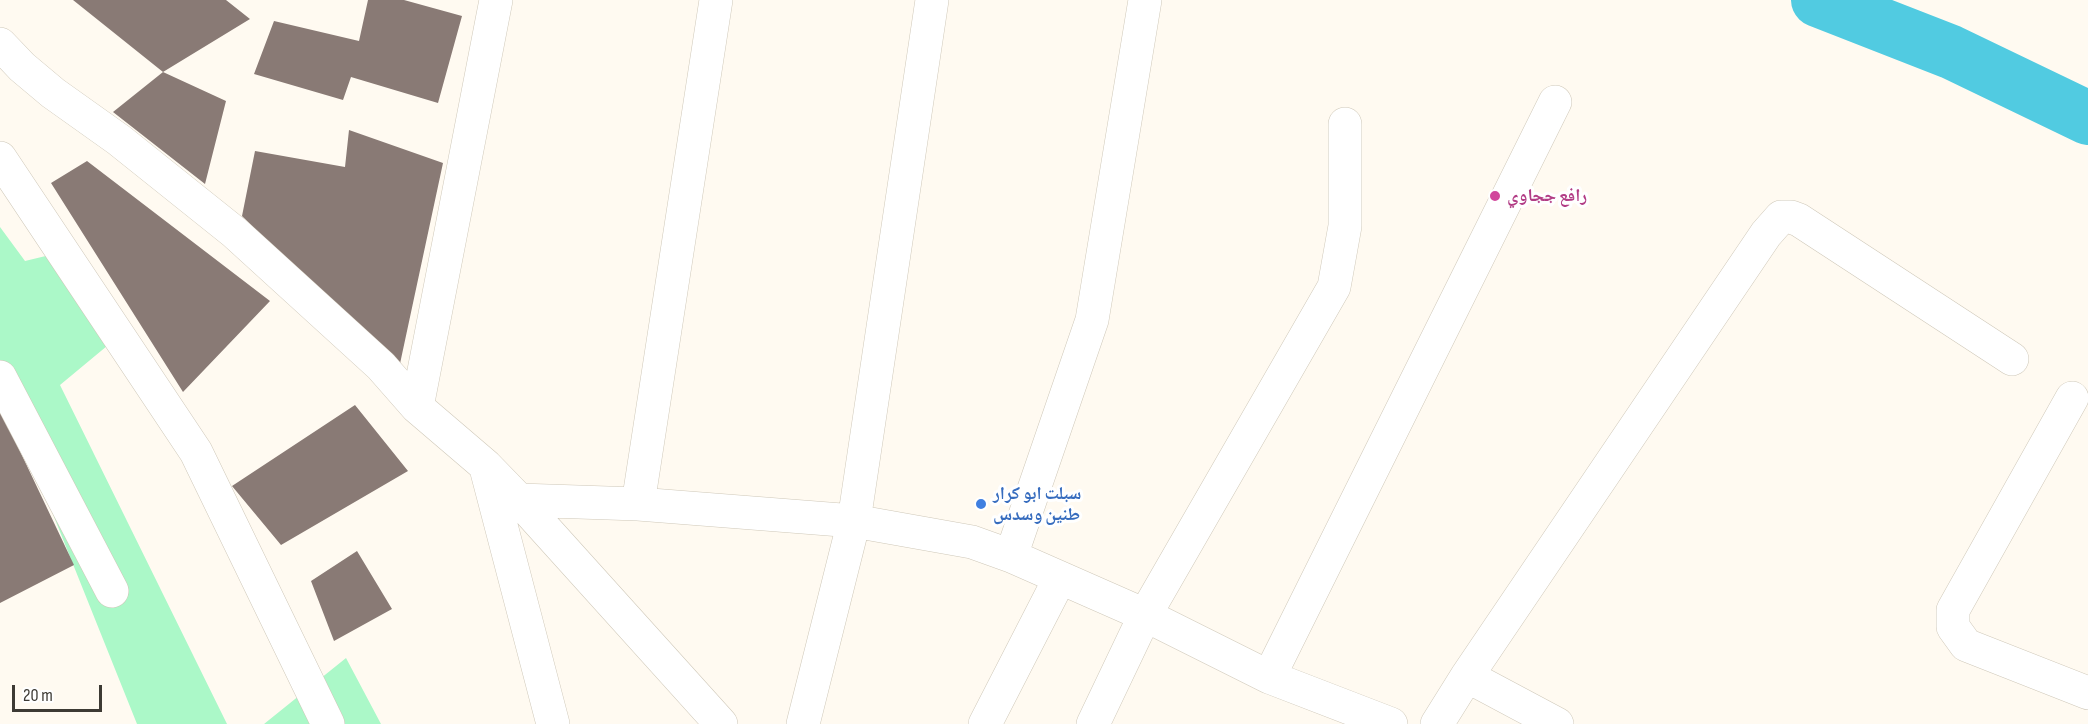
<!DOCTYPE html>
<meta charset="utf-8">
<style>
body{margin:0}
#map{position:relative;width:2088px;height:724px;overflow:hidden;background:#fffaf1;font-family:"Sofia Sans Condensed",sans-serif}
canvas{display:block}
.scale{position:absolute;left:12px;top:685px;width:90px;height:27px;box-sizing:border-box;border:3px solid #3d3a34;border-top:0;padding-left:8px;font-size:18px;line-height:21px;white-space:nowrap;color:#3d3a34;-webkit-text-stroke:4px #fff;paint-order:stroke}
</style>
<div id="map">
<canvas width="2088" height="724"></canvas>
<div class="scale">20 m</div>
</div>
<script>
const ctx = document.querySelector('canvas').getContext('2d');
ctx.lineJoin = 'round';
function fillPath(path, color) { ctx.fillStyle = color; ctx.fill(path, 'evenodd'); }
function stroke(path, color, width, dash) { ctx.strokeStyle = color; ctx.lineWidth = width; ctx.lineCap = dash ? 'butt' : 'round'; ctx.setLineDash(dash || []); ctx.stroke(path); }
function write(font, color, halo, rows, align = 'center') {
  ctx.font = font + ' "Sofia Sans Condensed","Noto Naskh Arabic",sans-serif'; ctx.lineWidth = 6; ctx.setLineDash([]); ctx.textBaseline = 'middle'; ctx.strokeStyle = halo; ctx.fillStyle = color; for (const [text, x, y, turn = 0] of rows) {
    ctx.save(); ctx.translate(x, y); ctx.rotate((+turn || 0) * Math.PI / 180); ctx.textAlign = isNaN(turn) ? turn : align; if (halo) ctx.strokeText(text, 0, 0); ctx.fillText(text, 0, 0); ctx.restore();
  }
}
const green = new Path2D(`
 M0,227L25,261L54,254L107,346L60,385L227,724H137L0,382Z
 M346,658L381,724H264Z`);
const river = new Path2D(`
 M1818,0L1951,52L2088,118`);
const building = new Path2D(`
 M73,0H226L250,19L163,72Z
 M368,0H404L462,16L438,103L351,77L343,100L254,74L274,21L359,41Z
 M163,72L226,101L205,184L113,112Z
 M349,130L443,163L398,373L242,216L255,151L345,167Z
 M87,161L270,301L183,392L51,183Z
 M355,405L408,471L281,545L232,486Z
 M0,409L74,565L0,603Z
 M357,551L392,609L334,641L311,581Z`);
const minor = new Path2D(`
 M0,44L22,67L53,93L119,140L234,232L381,366L417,407L486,466L519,500L721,724
 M0,158L196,452L328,724
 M0,377L112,591
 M2072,398L1953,610V627L1966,645L2088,693
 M417,407L496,0
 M486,468L553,724
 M519,500L638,504L854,521L972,542L1011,556L1145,615L1269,677L1391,724
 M638,504L716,0
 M1011,556L1092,320L1145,0
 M1467,676L1557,724
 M1269,677L1555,102
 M803,724L854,521L932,0
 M985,724L1060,578
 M1093,724L1145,615L1334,287L1345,226V124
 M1437,724L1467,676L1766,234L1781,217H1791L1799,220L2012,359`);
const markers = [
 [1495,196,6,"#d1479c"],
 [981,504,6,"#3f7fe0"]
];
const hotelNames = [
 ["رافع ججاوي",1507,196]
];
const shopNames = [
 ["سبلت ابو كرار",993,494],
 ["طنين وسدس",993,515]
];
fillPath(green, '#abf8c8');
stroke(river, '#51cbe1', 54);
fillPath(building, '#897a75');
stroke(minor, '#cfc8b9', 34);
stroke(minor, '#fff', 33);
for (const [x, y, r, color] of markers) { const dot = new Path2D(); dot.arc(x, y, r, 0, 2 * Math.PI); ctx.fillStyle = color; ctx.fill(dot); stroke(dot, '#fff', 2); }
write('bold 18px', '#b23c85', '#fff', hotelNames, 'left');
write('bold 18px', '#366cbe', '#fff', shopNames, 'left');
</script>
